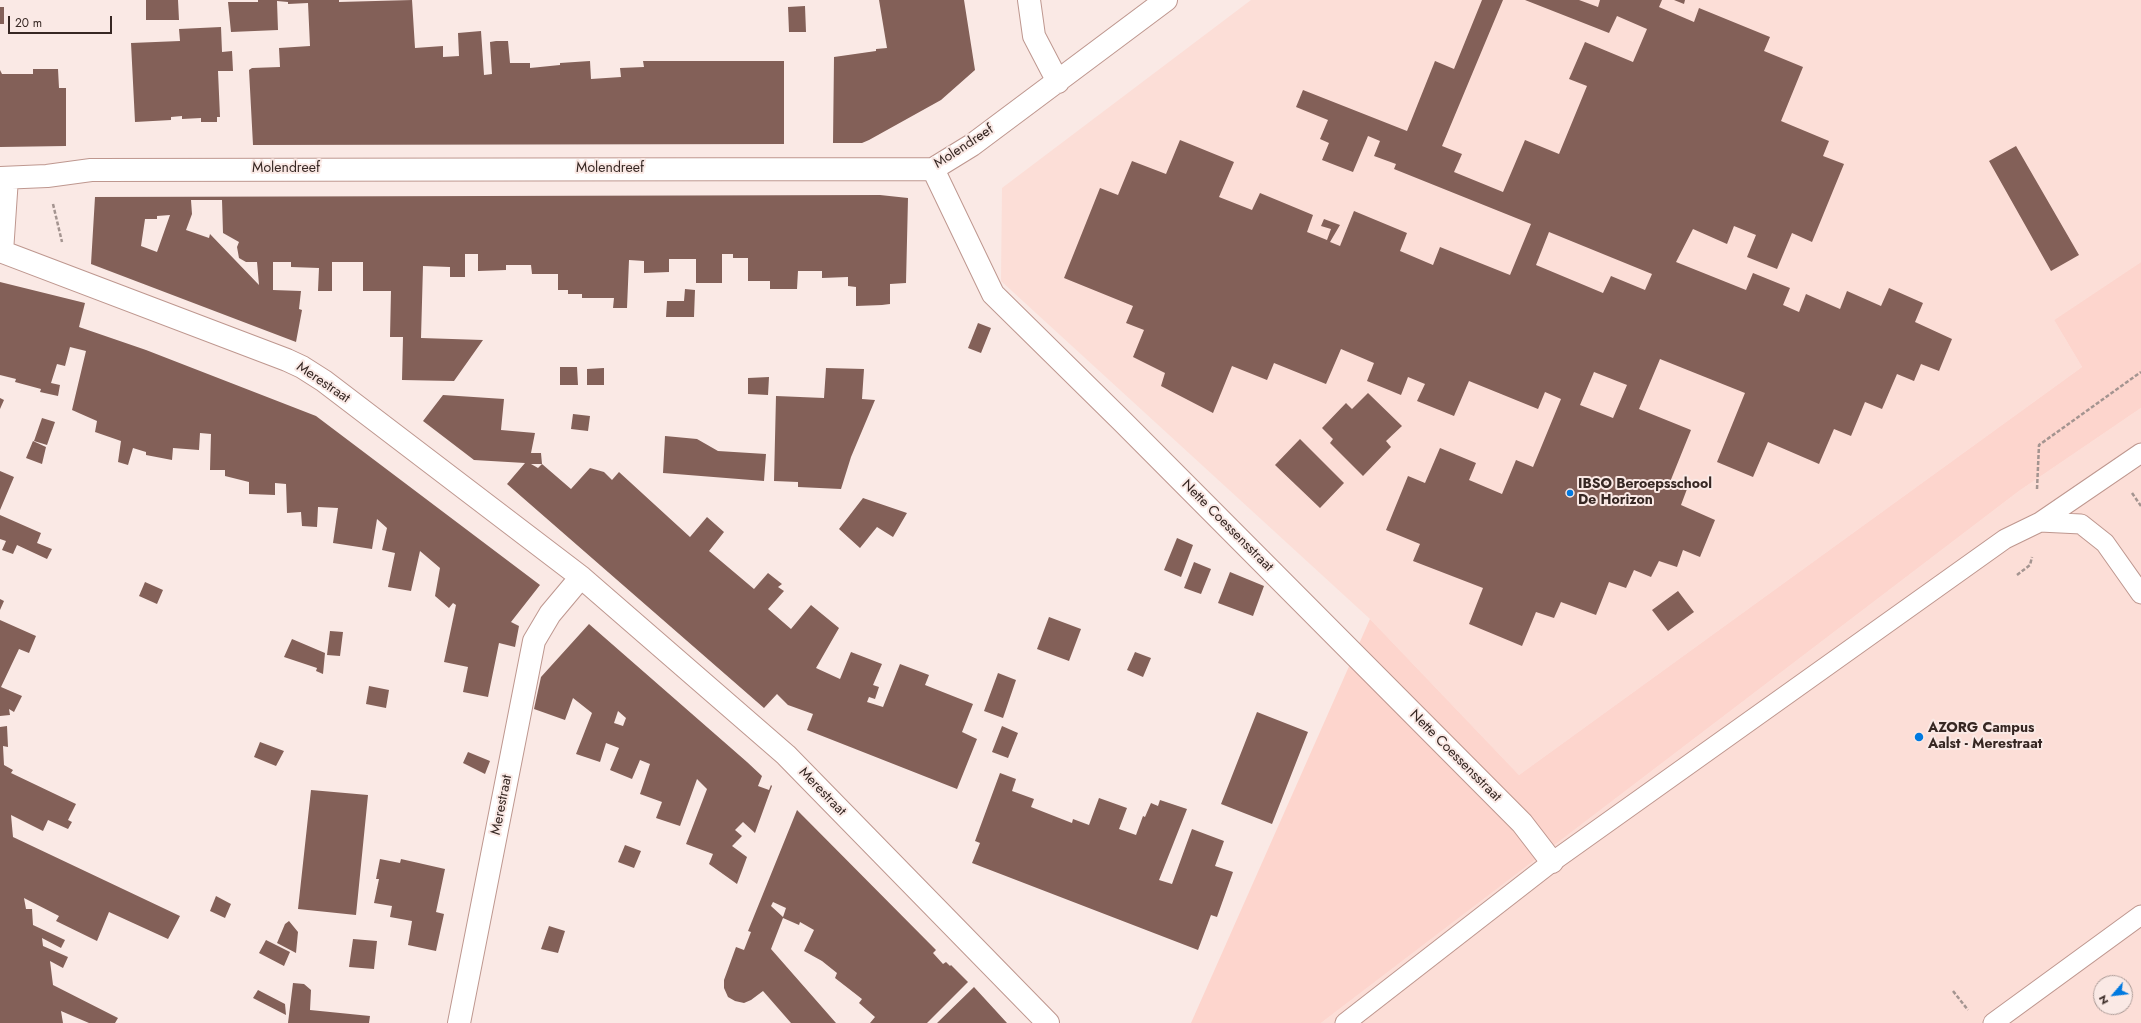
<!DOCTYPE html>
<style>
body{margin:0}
#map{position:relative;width:2141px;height:1023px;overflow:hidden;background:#fae9e5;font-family:Jost,sans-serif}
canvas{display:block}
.north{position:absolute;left:2093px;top:975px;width:40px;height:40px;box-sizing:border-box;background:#fae9e5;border:1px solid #ac9b97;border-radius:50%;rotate:242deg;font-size:11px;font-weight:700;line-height:16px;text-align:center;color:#362723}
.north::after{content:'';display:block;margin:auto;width:14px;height:18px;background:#0079e0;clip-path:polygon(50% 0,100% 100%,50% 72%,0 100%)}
.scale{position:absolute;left:8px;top:16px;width:104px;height:18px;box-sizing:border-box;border:2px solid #362723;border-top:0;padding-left:5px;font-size:12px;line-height:14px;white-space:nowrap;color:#362723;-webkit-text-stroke:3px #fae9e5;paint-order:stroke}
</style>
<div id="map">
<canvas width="2141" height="1023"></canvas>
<div class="north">N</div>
<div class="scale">20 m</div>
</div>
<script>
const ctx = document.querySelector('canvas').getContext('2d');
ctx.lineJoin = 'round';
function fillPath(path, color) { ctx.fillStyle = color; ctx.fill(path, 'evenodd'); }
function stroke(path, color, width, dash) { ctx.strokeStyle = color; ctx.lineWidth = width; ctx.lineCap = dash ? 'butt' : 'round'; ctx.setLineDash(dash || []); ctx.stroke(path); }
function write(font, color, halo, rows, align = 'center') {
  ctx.font = font + ' Jost,sans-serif'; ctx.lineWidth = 4; ctx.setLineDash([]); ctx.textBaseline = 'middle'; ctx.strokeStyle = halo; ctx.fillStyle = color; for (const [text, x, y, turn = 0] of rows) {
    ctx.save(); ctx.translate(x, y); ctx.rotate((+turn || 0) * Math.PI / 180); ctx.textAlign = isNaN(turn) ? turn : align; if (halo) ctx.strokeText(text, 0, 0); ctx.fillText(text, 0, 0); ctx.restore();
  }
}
const built = new Path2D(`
 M1251,0H2141V262L2054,320L2082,367L1519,775L1370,619L1001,281L1002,188Z
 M2141,408V1023H1321L2019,491ZM2101,983H2125V1007H2101Z`);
const green = new Path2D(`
 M2141,262V408L2019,491L1321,1023H1191L1370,619L1519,775L2082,367L2054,320Z`);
const building = new Path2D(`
 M146,0H178L179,20H146Z
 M258,0H339V2L412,0L415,48L443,46V57L459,56L458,33L481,31L484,75L492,74L490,42L496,41H508L510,63H530V68L560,65V63L590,61L591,79L621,77L620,68L644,67L643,61H784V144L253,145L249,70L252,68L280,67L279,48L310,46L308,3L288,4V2L277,1L278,30L231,32L228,2H258Z
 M879,0H964L975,70L941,100L869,140L862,143H833L834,57L876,51V49L887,48Z
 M1482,0H1503L1442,146L1462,154L1454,172L1503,192L1525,140L1559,154L1587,86L1569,79L1585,42L1633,62L1647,29L1617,16L1609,33L1525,0H1579L1598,7L1600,0H1662L1659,7L1694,22L1699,8L1770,37L1764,51L1803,67L1781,121L1829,141L1823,156L1844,164L1812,242L1792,233L1777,269L1747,257L1756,235L1734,226L1727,244L1693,229L1676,262L1746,290L1753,273L1790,288L1783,305L1799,312L1806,294L1840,309L1847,291L1881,306L1889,288L1923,303L1915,322L1952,339L1939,371L1921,364L1914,381L1897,374L1882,409L1865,402L1851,436L1834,429L1819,464L1768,442L1753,477L1717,462L1745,393L1660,359L1639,409L1691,430L1670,482L1687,489L1681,505L1715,520L1700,557L1683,550L1677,567L1659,561L1651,577L1634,570L1626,588L1609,582L1596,615L1561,602L1554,618L1536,612L1522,646L1469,624L1483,588L1413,561L1420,544L1386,530L1408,476L1425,483L1440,448L1476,463L1469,480L1502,494L1516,460L1533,467L1561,399L1545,392L1538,409L1469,381L1454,416L1417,401L1425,384L1408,377L1401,395L1367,381L1374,363L1341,349L1326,384L1274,363L1267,380L1232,366L1213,413L1161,386L1165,373L1133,357L1144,330L1126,323L1133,306L1064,278L1100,188L1118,195L1132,161L1166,174L1180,140L1234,162L1219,197L1252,210L1260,193L1313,215L1307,232L1327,240L1331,229L1321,226L1324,219L1340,225L1330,242L1340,246L1354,211L1407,233L1400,251L1433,265L1440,247L1510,275L1531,224L1394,169L1396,164L1374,156L1380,141L1368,136L1353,172L1322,160L1329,143L1320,139L1328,120L1296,107L1303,90L1407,131L1435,61L1454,69ZM1549,232L1652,274L1645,290L1611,276L1603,293L1536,265ZM1594,372L1627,385L1613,418L1580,405Z
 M1674,0H1685L1684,4Z
 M805,6L806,32H789L788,7Z
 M0,7H4V24H0Z
 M221,27L222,52L232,51L233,71H218L220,117H217V122H201V118L182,119V116L171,117V120L135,122L131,43L180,41L179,29Z
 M33,69H58L59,88H66V146L0,147V70L2,74H33Z
 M2016,146L2079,255L2051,271L1989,161Z
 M880,195L908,198L906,283L890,284V304L882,305L856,306V287L848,286V277L822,278V271H798L797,289H770V281H748V258H733V254H722V283H696V259H669V272L644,273V261L629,260L627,308H613L614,298H582V294H568V290H558V274H532L531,265H506V270L478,271V254H465V277H450V267L423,266L421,338L483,340L454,381L402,380L403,337H390L391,291H363V262H332V291H318L319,268L291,267V262H273V290L301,291L299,309L302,310L296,342L91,264L95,197ZM191,200H222L223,233L239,242L237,247L239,258L246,262H257L259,285L210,234L209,238L186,230L192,214ZM170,215L157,252L141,246L145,219H157V216Z
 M0,282L85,303L79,327L146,350L316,416L540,585L511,622L519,626L515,647L499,643L488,697L463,692L468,667L444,662L456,605L453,603L449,608L435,596L440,568L420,551L411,591L388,587L395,553L382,550L387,528L377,519L372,549L333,543L338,508L318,507L317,527L302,526L301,512L287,513L286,484L275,483V495L249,494V482L225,476V470H210L211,434L200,433L199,450L173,448L172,460L146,455V452L133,448L128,465L118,462L121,441L95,432L97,421L72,410L86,351L70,347L65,366L57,364L51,383L60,385L58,396L40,392L41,389L15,382L16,379L0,375Z
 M685,289L695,290L694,317H666L667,301H684Z
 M978,323L991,328L981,353L968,348Z
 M560,367H577L578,385H560Z
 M604,368V385H587V369Z
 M826,368L864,369L862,399L875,400L851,457L841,489L798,487V482L774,481L776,396L824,398Z
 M769,377L768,395L748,394V378Z
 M1368,393L1402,426L1386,441L1391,447L1363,476L1330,443L1333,439L1322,428L1346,403L1352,409Z
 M443,395L504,399L501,430L535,433L531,453H541L542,464H531L538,468L542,464L571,489L590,468L604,472L612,480L619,472L690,537L707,517L724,532L709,551L754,589L768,573L782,584L778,587L784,591L768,609L791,629L811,605L839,628L816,668L840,679L851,652L882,664L873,685L879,687L875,699L869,697L867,702L883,707L900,664L929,675L925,685L973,704L962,732L977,739L957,789L807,730L813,714L788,705L777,694L764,708L507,484L525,463L474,460L423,421Z
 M0,398L4,400L0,409Z
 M573,414L590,416L588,431L571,429Z
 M42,418L55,422L47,445L34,441Z
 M665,436L697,439L718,451L766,454L764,481L663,473Z
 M1300,439L1344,483L1320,508L1275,465Z
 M33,441L46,447L42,464L26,458Z
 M0,471L14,477L0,510Z
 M863,498L907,513L893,537L877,527L860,548L839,529Z
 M0,515L41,533L37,543L52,549L47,559L17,545L13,554L2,550L6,541L0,539Z
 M1177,538L1193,545L1181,577L1164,570Z
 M1194,562L1211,569L1201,594L1184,588Z
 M1230,572L1264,586L1253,616L1218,603Z
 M145,582L163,590L157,604L139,596Z
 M1678,591L1694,612L1668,631L1652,610Z
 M0,599L4,601L0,610Z
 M1049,617L1081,629L1069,661L1037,649Z
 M0,620L36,636L29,653L19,649L1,687L22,696L14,712L9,709L10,715L0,716Z
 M589,624L747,762L762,776L758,786L769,790L771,785L772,786L755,833L743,822L735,830L742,836L732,846L747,857L737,884L709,864L713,854L686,844L707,789L697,779L680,826L656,818L662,802L640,794L650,764L640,760L632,779L610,770L619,748L606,743L600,762L576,754L592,713L573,698L565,720L534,709L541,677ZM618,711L626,718L623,726L614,723Z
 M330,631L343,632L340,656L327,655Z
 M292,639L325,653L323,674L316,671L317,668L284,657Z
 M1135,652L1151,658L1143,677L1127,670Z
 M998,673L1016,680L1003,718L984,711Z
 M369,686L389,690L386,708L366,704Z
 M1257,712L1308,732L1272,824L1221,804Z
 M7,726L8,747L3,746L4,765L13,770L11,773L76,804L68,820L72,822L68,829L48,820L43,831L11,815L13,837L180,916L168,939L109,912L97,941L56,921L59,916L24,898L26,909H32L33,925L65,940L61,948L42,938L43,946L68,957L63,968L50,961L53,985L118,1018L115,1023H89L61,1011L63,1023H0V727Z
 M1002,726L1018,733L1008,758L992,752Z
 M260,742L284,751L276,766L254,757Z
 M468,752L490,761L485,774L463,763Z
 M1000,773L1016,779L1012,791L1034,799L1031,807L1072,823L1073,819L1089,825L1099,798L1127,808L1119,829L1136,835L1143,816L1145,817L1151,803L1158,806L1160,800L1187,809L1159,880L1172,884L1192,829L1224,841L1215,866L1233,872L1217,917L1211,915L1198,950L972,863L980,843L975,841Z
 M311,790L368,795L356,915L298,909Z
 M797,810L936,950L933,953L943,964L946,962L950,966L951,965L968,982L927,1023H870L875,1017L859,1003L862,999L835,978L837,973L822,961L804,951L814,930L800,922L799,925L783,918L771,949L836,1023H791L763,991L751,1000L744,1003L735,1001L728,997L724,988V980L736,947L744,950L751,932L748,931ZM773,902L786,908L783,917L771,906Z
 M625,845L641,851L634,868L618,862Z
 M380,859L400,863L401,859L445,869L436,912L444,914L436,951L408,945L412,921L390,917L392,906L374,903L379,879H376Z
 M216,896L231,904L225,918L210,911Z
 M289,921L298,932L296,953L277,943L285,924Z
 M549,926L565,931L558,953L541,949Z
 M353,939L377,941L374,969L349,967Z
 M266,940L290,952L284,966L259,953Z
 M293,983L304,984L311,990L310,1010L370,1016L369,1023H288Z
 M974,987L1007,1023H937Z
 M258,990L285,1004L286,1015L253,998Z`);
const path = new Path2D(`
 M53,204L62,242
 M2037,489L2039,445L2141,372
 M2132,493L2141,506
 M2017,575L2030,565L2032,557
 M1953,991L1968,1010`);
const lane = new Path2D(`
 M2040,522L2141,453
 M1345,1023L1552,862L2005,539L2040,522L2081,524L2105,543L2141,594
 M1993,1023L2141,915`);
const street = new Path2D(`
 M1029,0L1034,36L1058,82
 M933,169L993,294L1123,422L1522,823L1552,862
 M0,178L47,176L91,170L933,169L972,145L1166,0
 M0,251L287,360L302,367L324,381L581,577L786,755L1048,1023
 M2,252L7,178
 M459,1023L534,641L550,614L581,577`);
const markers = [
 [1570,493,4,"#0079e0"],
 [1919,737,5,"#0079e0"]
];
const streetNames = [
 ["Molendreef",964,147,-33],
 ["Molendreef",286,169],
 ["Molendreef",610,169],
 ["Merestraat",323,383,34],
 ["Nette Coessensstraat",1227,526,45],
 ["Nette Coessensstraat",1455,756,45],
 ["Merestraat",822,792,46],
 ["Merestraat",502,805,-79]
];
const poiNames = [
 ["IBSO Beroepsschool",1578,485],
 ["De Horizon",1578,501],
 ["AZORG Campus",1928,729],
 ["Aalst - Merestraat",1928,745]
];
fillPath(built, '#fcded7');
fillPath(green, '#fdd5cd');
fillPath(building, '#836058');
stroke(lane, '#be978f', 21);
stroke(street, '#be978f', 24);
stroke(path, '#a49490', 2.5, [4, 2]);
stroke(lane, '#fff', 19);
stroke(street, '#fff', 22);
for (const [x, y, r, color] of markers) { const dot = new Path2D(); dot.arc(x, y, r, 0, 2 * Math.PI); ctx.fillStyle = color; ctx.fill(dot); stroke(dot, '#fae9e5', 1.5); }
write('14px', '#362723', '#fae9e5', streetNames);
write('bold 14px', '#362723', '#fae9e5', poiNames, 'left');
</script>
